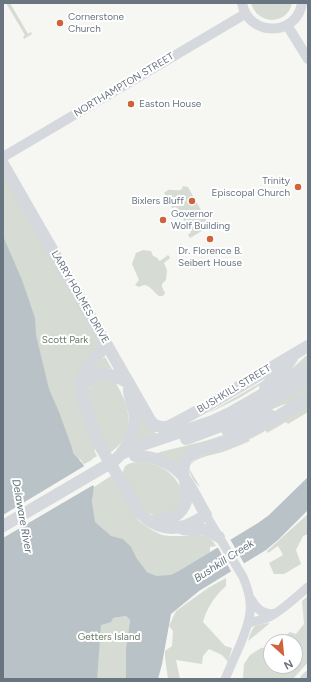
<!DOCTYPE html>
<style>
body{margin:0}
#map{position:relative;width:311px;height:682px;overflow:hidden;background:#f6f6f3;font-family:Figtree,sans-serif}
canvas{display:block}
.frame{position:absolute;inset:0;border:4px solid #697581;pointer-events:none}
.north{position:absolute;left:263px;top:634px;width:40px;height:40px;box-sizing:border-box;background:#fff;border:1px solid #c3c8cd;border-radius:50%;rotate:153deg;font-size:11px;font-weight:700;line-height:16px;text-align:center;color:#697581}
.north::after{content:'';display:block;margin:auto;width:14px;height:18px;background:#cf623a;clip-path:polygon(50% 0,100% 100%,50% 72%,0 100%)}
</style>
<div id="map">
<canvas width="311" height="682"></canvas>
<div class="frame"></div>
<div class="north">N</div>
</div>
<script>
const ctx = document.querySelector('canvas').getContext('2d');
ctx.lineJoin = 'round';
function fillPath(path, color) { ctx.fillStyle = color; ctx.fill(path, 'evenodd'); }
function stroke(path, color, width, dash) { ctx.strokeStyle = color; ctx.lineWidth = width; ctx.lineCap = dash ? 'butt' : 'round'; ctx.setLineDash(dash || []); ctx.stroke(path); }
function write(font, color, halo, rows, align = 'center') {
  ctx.font = font + ' Figtree,sans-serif'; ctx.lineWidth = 4; ctx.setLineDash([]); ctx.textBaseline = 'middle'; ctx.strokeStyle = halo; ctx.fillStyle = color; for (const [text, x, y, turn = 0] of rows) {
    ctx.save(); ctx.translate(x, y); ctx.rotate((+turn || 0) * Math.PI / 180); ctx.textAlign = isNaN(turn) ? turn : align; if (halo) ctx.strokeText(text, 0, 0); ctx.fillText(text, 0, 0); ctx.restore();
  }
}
const green = new Path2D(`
 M6,3H10L28,34L31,32L32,34L24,39L23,37L25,35Z
 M251,3H292C287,26 257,25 251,3Z
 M3,164L107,345L82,379L100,446L94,450L97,456L92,459V460L84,464L80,459L70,466L3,251Z
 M183,186L188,187L210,226L190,238L188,235L191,232L176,207L172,208L164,193C165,192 167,191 168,190C173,189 177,192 182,189Z
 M143,250L151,251L153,256L156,257L160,261L168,255L169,256L170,258L164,263L167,270L166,280L162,284V287L165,293L163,296H159C156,294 149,285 145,285C143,285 141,286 139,287L135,285L139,280L132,264L136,253Z
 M308,354V363L284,376Z
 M105,357L112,369C105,368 99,369 92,371L98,362Z
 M272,376L254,389L239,398L211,412H210Z
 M99,377L115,382L117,385C131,410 137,436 108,454L86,393Z
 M308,383V394L286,405L285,404L265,412L263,410Z
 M308,404V412L288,424L286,422L267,433L265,429Z
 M136,408L155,430V433L159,434L131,444Z
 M239,430L180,465L158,454V453L160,452L205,441Z
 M248,438L250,441C242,445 232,448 223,452C213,455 194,457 189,467L190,470L200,487C193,482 189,473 189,465L196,458Z
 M137,462C153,462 169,468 178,483C181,487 182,493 184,498L170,515C158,515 155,518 145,510L122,477C124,464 126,464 137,462Z
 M111,476L139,521L150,529L162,535L169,536H183L196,534L208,537L212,540L216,546L210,547V552L173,579L157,576L147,572L93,529L92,502L94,487Z
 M308,514V534L303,536L296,550L301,564L284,574H274L269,563L283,555L278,546L268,553L267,551Z
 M226,578V586C215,596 207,607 203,622L225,646L232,648L228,662L222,655L209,649L203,656L202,664L176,660L180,679H168L165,657V651L172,646L173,631L169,626L176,611L208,588Z
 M308,596V662L293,679L243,678L244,664L250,655L261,648L270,647L271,646V666H295V642H277L290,632L296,634L304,624L302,601Z
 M126,616L130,620L126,648V679H87L90,620L113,618Z
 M269,623V624L248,641C254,624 252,626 269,623Z`);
const water = new Path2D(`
 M3,236L22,280L35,318L36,335L49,389L59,412L72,448L73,453L83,464L94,487L92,502L95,522L111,536L123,539L131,547L137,559L147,572L157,576L171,575L179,571L258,523L269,515L308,477V510L279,539L266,550L199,591L171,614L162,664L158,679H126V648L130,620L126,616L113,618L111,622L101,625L97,679H3Z`);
const pier = new Path2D(`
 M86,465L95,484L3,538V515Z
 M230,539L245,565L232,573L217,546Z`);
const secondary = new Path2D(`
 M206,515L243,577C255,604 251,619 240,645C235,656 230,668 225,679
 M251,599C256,608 264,616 275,613
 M249,623C256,620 261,620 267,618C280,613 297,596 308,587`);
const primary = new Path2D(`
 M242,3C248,37 297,37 302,3
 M287,25L308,59
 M3,157L245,14
 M305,679L308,676`);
const highway = new Path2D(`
 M3,164L150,420L154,425L161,427H167L179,421L203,408L308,346
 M107,345L91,362L85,371L81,383L82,397L95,434L100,446L138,510C149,524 166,532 184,526C192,524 199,519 206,515C199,503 193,490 185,479C174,463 154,456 135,456
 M265,387L284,370L292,358
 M81,391C95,366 109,373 129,383
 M227,430L270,415
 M186,439C202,433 217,428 232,421C259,409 283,393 308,378
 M121,454C130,441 137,428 134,411C132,404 129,397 129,389
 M153,521C163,521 172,520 179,513C198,494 175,474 187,458C194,449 219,445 230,441C258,431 282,413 308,398
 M3,526L114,461L121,454L136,447L213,421L230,413L308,368
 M183,529C189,530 195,528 201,529C208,530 213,533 219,537`);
const markers = [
 [60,23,4,"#cf623a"],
 [131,104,4,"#cf623a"],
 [298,187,4,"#cf623a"],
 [192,201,4,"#cf623a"],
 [163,220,4,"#cf623a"],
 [210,239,4,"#cf623a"]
];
const poiNames = [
 ["Cornerstone",68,17],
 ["Church",68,29],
 ["Easton House",139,104],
 ["Trinity",290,181,"right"],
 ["Episcopal Church",290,193,"right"],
 ["Bixlers Bluff",184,201,"right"],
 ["Governor",171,214],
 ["Wolf Building",171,226],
 ["Dr. Florence B.",210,251,"center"],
 ["Seibert House",210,263,"center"]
];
const streetNames = [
 ["NORTHAMPTON STREET",124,85,-31],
 ["LARRY HOLMES DRIVE",80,297,60],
 ["BUSHKILL STREET",234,389,-31]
];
const parkNames = [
 ["Scott Park",65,340],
 ["Getters Island",109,637]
];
const waterNames = [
 ["Delaware River",22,516,80],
 ["Bushkill Creek",224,561,-33]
];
fillPath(green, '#d6dbd3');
fillPath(water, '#b9c2c6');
fillPath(pier, '#f6f6f3');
stroke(secondary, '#d5d8dc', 9);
stroke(primary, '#d5d8dc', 10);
stroke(highway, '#d5d8dc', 12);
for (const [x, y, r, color] of markers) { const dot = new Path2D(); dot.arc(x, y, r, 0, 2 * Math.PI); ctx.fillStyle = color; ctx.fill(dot); stroke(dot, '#fff', 1.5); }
write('10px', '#697581', '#fff', poiNames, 'left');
write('10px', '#697581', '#fff', streetNames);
write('10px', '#6a7967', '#fff', parkNames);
write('italic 11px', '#64767d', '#fff', waterNames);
</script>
